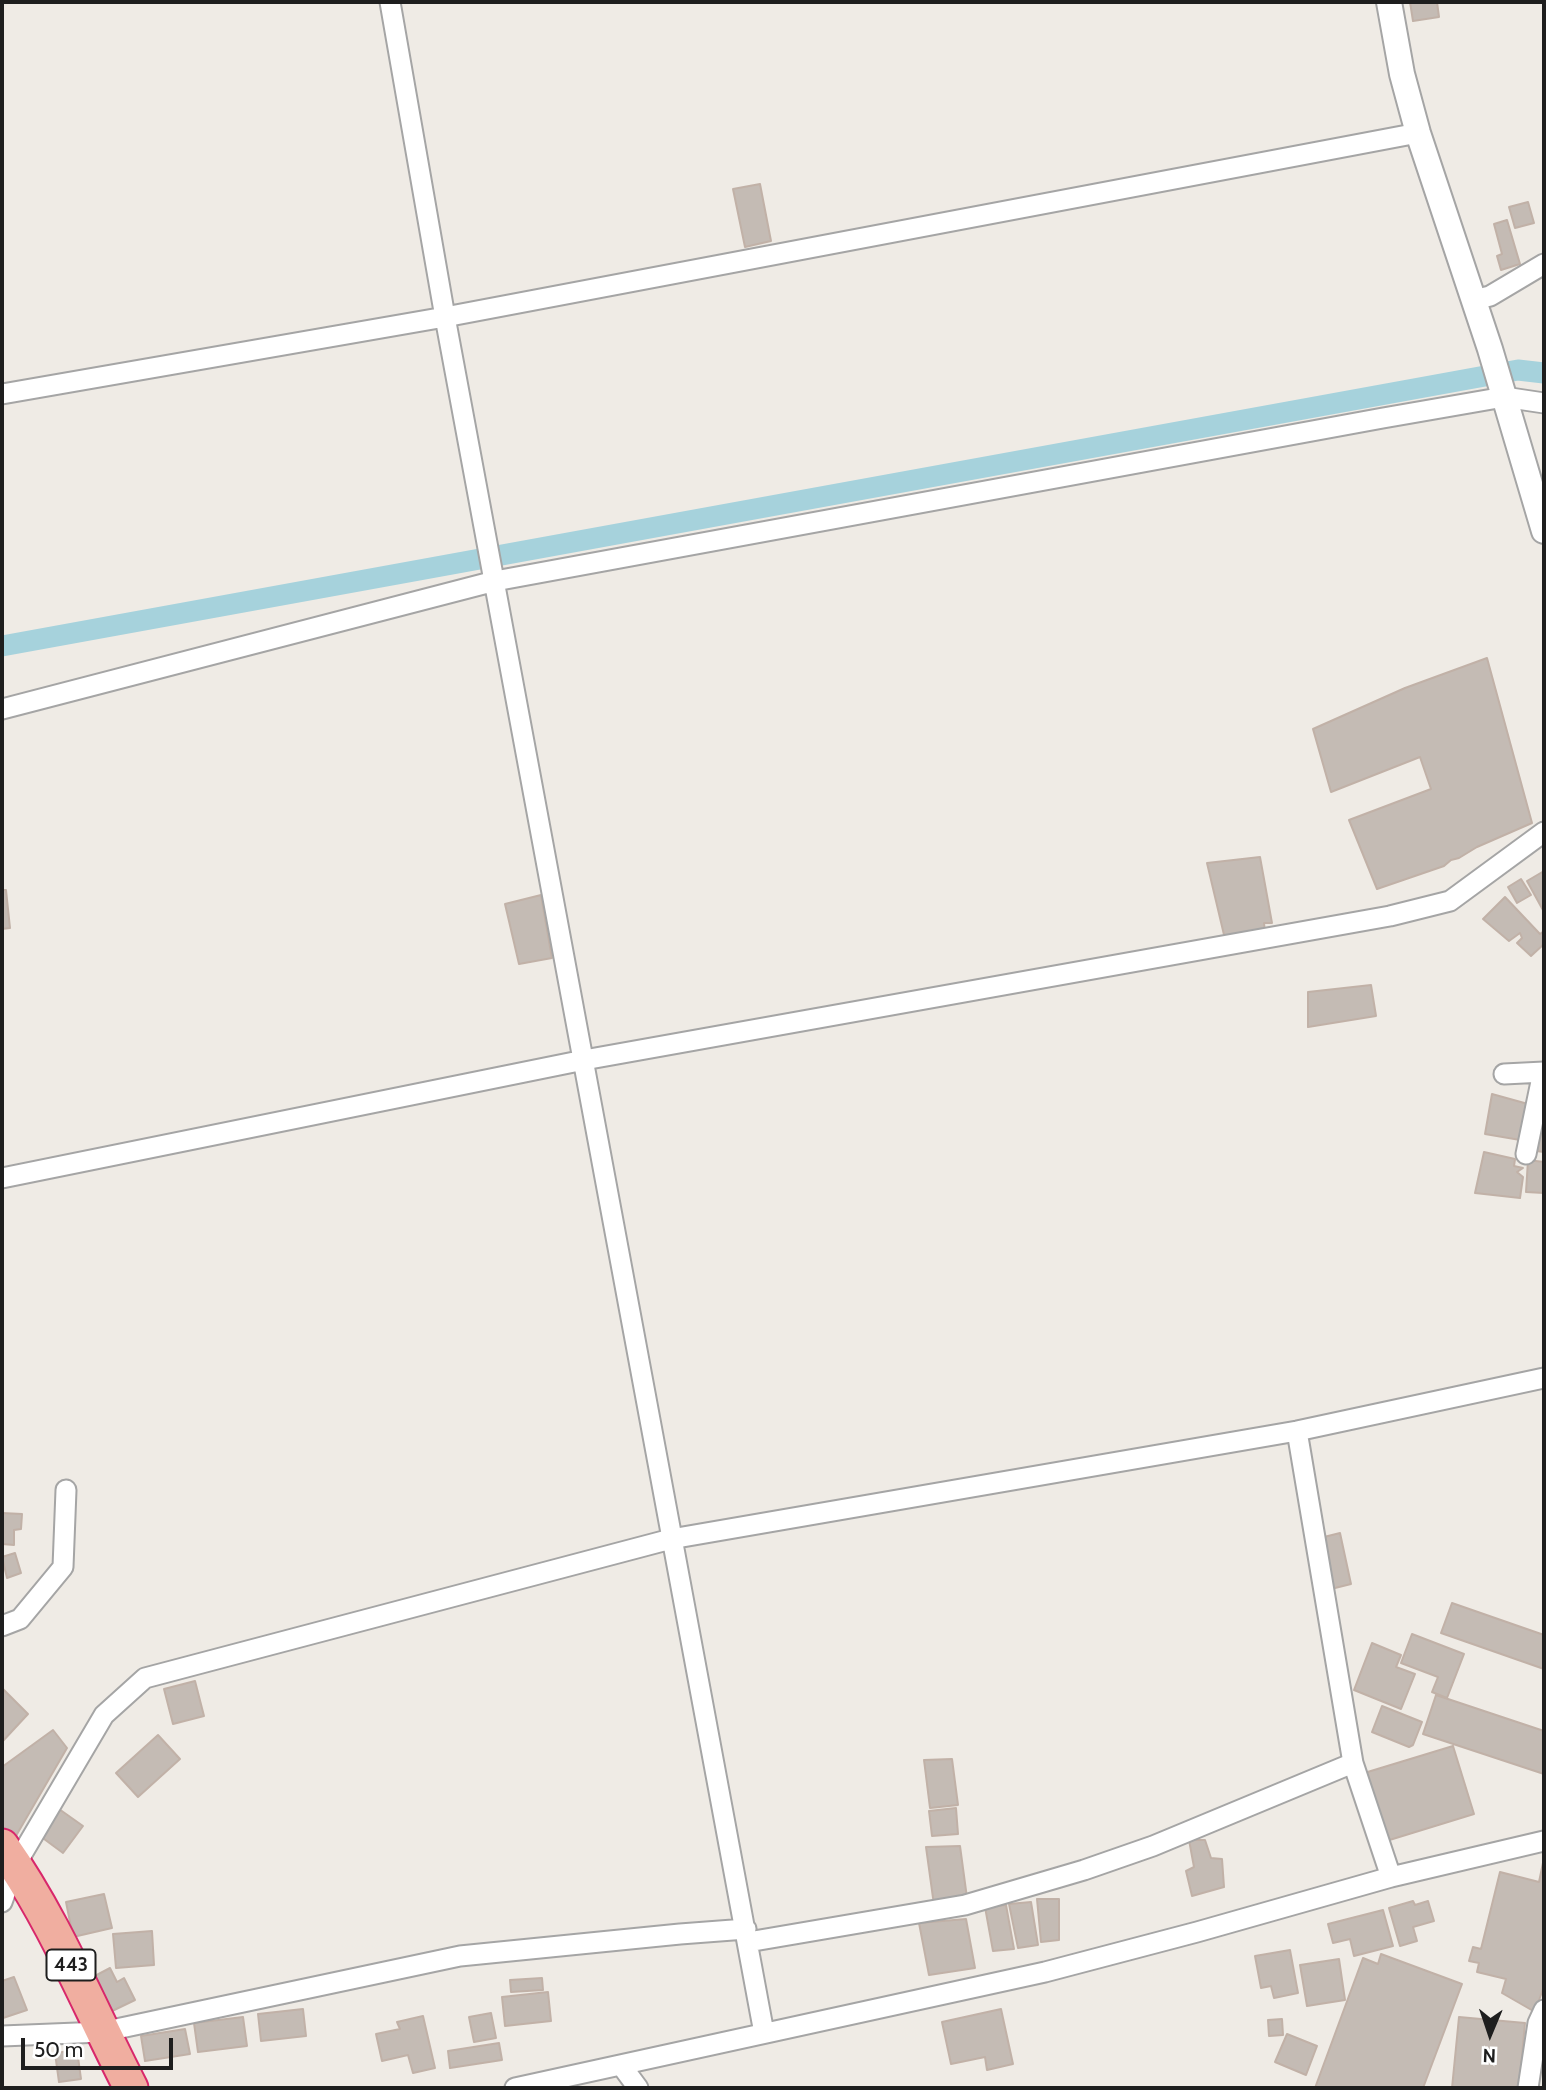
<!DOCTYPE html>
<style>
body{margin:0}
#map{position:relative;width:1546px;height:2090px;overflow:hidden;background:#efebe5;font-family:Cabin,sans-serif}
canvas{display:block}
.frame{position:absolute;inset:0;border:4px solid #1e1e1e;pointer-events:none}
.north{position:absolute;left:1455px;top:1999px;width:70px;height:70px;-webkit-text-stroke:5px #fff;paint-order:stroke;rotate:182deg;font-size:19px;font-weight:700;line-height:28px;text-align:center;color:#1e1e1e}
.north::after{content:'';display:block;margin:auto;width:24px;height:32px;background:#1e1e1e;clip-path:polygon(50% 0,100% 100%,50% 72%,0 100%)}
.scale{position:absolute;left:21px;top:2038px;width:152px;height:32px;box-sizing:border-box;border:4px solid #1e1e1e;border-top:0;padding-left:9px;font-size:21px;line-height:24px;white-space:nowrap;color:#1e1e1e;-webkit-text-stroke:5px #fff;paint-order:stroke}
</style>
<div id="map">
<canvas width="1546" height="2090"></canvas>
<div class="frame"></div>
<div class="north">N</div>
<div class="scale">50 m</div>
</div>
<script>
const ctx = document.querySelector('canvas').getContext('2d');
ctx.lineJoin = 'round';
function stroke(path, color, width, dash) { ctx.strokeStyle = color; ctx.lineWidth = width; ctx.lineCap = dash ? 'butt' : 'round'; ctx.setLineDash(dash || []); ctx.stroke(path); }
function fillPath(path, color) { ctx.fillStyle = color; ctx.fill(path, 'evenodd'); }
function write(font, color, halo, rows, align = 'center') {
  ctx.font = font + ' Cabin,sans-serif'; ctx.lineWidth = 5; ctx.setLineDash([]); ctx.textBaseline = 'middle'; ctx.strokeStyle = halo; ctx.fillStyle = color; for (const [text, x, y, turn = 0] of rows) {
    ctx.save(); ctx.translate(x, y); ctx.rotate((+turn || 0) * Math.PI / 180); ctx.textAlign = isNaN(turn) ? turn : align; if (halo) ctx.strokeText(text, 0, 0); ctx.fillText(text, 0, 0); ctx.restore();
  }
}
const canal = new Path2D(`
 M2,646L1518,370L1544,373`);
const building = new Path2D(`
 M1410,2H1437L1439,17L1413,21Z
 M760,184L771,241L745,247L733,189Z
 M1528,202L1534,223L1515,228L1509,207Z
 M1507,220L1520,264L1501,270L1497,256L1502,254L1494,224Z
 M1487,658L1532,823L1477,847L1459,858L1451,860L1444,866L1377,889L1349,820L1431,789L1420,757L1331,792L1313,729L1405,688Z
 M1260,857L1272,923H1264L1265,932L1225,939L1207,863Z
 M1544,871V912L1527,881Z
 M1521,879L1531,895L1517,903L1508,887Z
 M2,890H6L10,928L2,929Z
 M541,895L552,958L519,964L505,904Z
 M1505,897L1540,934L1544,931V944L1531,956L1517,943L1522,938L1520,933L1509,941L1483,919Z
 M1371,985L1376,1016L1308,1027V992Z
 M1492,1094L1528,1104L1526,1141L1485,1134Z
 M1540,1126H1544V1152L1536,1151Z
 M1484,1152L1515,1159L1514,1166L1523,1168L1517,1172L1523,1177L1520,1198L1475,1193Z
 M1528,1160L1544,1162V1193L1526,1192Z
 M2,1513L22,1514L21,1529L14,1530V1545L2,1544Z
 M1340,1533L1351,1584L1331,1589L1320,1538Z
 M15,1553L21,1573L7,1578L2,1557Z
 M1452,1603L1544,1635V1669L1441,1633Z
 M1412,1634L1464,1654L1447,1698L1432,1692L1438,1677L1401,1663Z
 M1372,1643L1401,1655L1396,1667L1415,1674L1401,1709L1354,1690Z
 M195,1681L204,1716L173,1724L164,1689Z
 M2,1688L28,1714L2,1742Z
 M1436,1695L1544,1731V1774L1423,1734Z
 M1382,1706L1422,1722L1413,1745L1409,1747L1372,1732Z
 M53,1730L67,1748L13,1841L2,1827V1767Z
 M158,1735L180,1759L138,1797L116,1773Z
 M1453,1746L1474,1814L1383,1842L1361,1774Z
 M952,1759L958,1805L930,1808L924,1760Z
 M956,1808L958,1834L932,1836L929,1811Z
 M59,1809L83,1826L63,1853L40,1836Z
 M1189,1840H1205L1211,1858L1222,1859L1224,1887L1192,1896L1186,1871L1194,1867Z
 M960,1846L967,1898L934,1905L926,1847Z
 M1544,1858V1986L1535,2012L1502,1993L1506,1979L1477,1972L1479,1963L1469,1961L1473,1947L1481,1949L1500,1872L1539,1882Z
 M104,1894L112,1928L73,1937L66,1902Z
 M1037,1899H1059V1940L1041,1942Z
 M1413,1901L1415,1905L1428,1901L1434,1921L1413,1927L1417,1941L1400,1946L1389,1908Z
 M1031,1902L1038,1945L1018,1948L1009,1904Z
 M1006,1905L1014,1949L993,1951L985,1907Z
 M1383,1910L1393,1946L1354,1956L1350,1939L1333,1943L1328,1924Z
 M966,1919L975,1968L929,1975L919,1923Z
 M152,1931L154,1965L116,1968L113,1934Z
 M1290,1950L1298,1993L1274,1998L1271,1986L1261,1988L1255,1956Z
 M1381,1954L1462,1984L1423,2088H1315L1363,1958L1378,1964Z
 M1339,1959L1345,2000L1307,2006L1300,1965Z
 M110,1968L117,1982L124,1978L135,2000L108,2013L91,1978Z
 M14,1977L27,2010L3,2018L2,1981Z
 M542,1978L543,1990L511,1992L510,1980Z
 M548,1992L551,2021L505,2026L502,1997Z
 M303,2009L306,2036L261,2041L258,2014Z
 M1001,2009L1013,2064L987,2070L985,2057L951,2064L942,2022Z
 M491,2013L496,2038L474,2042L469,2017Z
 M423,2016L435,2068L413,2073L408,2055L382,2061L376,2034L400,2029L397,2022Z
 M243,2017L247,2046L198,2052L194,2023Z
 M1459,2017L1525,2023L1519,2088H1452Z
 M1282,2019L1283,2035L1269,2036L1268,2020Z
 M185,2029L190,2054L145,2061L141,2036Z
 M1287,2034L1317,2046L1306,2075L1275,2062Z
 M499,2043L502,2060L450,2068L448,2051Z
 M77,2050L81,2079L59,2082L55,2053Z`);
const minor = new Path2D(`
 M390,2L445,317L764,2033
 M1474,300L1490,296L1544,264
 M2,394L445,317L1418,133
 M2,709L495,581L1383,418L1504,397L1544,403
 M1504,1074L1544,1072
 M1526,1154L1543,1072
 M2,1178L584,1060L1390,916L1450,901L1544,832
 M1297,1431L1353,1763L1391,1877
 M2,1626L20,1619L63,1567L66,1490
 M2,1902L15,1866L104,1715L145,1678L671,1539L1297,1431L1544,1378
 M748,1942L965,1905L1084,1870L1153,1846L1353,1763
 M2,2036L102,2032L460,1956L680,1934L746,1929
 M621,2065L638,2088
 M515,2088L1045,1972L1197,1932L1391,1877L1544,1841
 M1528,2088L1538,2023L1544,2010`);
const tertiary = new Path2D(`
 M1389,2L1402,74L1418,133L1490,349L1544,531`);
const trunk = new Path2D(`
 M2,1846C55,1921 89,2007 131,2088`);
const shields = [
 [71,1965,49]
];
const shieldNames = [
 ["443",71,1965]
];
stroke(canal, '#a6d2dc', 21);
fillPath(building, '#c4bbb4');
stroke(building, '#c1b1a7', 2);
stroke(minor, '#a5a5a5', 23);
stroke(tertiary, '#a5a5a5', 28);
stroke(trunk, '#d8276b', 37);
stroke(minor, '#fff', 19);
stroke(tertiary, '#fff', 24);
stroke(trunk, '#f0aea0', 33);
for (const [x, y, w] of shields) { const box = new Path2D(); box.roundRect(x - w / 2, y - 15.5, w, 31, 5); ctx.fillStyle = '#fff'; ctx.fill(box); stroke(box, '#1e1e1e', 2); }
write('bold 19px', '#1e1e1e', null, shieldNames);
</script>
